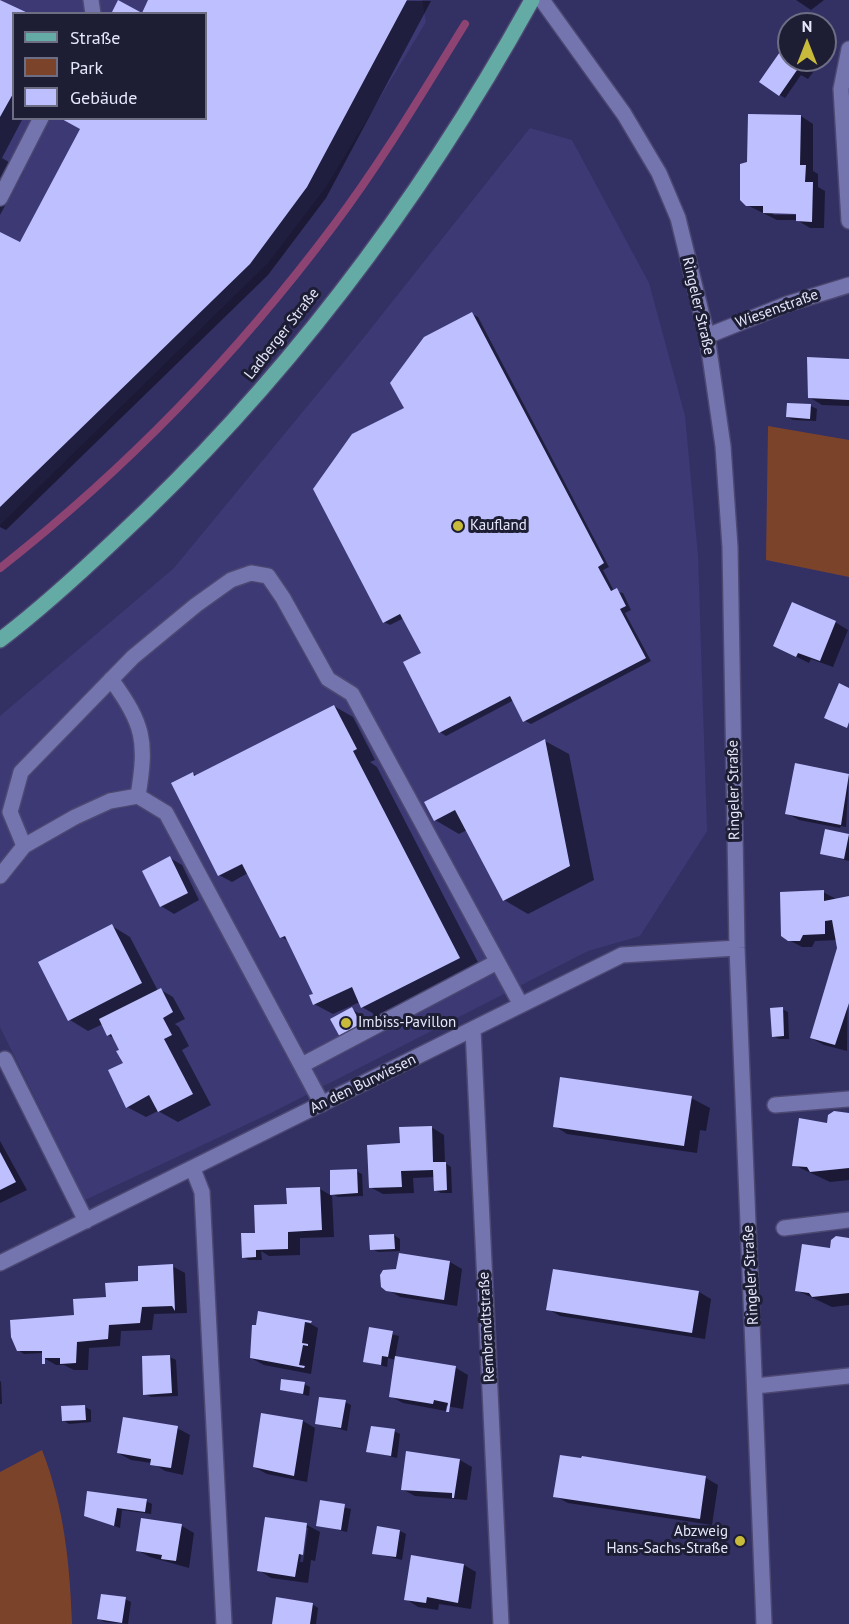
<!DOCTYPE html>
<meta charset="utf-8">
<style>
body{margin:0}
#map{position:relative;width:849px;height:1624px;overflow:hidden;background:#333064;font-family:"PT Sans",sans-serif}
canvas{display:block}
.legend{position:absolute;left:12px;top:12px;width:195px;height:108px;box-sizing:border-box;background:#1d1d34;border:2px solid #6d6e84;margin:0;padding:8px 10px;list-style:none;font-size:18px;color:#e6e7fb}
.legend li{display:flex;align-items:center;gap:12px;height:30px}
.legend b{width:30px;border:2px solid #6d6e84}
.north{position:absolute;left:777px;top:12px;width:60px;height:60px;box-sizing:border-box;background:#1d1d34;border:2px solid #6d6e84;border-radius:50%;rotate:0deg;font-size:16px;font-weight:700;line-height:24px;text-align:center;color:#e6e7fb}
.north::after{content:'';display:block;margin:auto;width:21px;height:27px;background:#c8bb3b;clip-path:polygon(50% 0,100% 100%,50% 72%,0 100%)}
</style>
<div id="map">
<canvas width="849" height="1624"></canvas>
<ul class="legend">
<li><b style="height:8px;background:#64aba5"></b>Straße</li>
<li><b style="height:16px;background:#7c432b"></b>Park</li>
<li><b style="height:16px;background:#bebfff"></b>Gebäude</li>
</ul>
<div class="north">N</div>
</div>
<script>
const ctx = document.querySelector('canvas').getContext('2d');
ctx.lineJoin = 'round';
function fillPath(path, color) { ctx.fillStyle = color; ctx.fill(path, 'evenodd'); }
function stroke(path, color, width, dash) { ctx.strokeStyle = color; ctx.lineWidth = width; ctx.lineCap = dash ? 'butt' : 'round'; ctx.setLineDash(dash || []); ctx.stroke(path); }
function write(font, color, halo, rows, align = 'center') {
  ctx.font = font + ' "PT Sans",sans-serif'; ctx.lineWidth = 6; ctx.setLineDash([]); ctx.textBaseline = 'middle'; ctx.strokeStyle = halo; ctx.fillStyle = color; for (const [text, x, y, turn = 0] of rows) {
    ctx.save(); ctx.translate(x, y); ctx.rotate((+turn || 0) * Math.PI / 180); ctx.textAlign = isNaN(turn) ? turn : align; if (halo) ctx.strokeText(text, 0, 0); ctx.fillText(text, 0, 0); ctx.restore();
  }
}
const built = new Path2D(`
 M0,0H422L426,22L326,187L269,262L0,525ZM14,14H206V118H14Z
 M530,128L572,140L649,283L685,416L698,556L707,831L640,936L588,951L271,1113L85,1200L0,1027V716L174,568L361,341Z`);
const green = new Path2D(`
 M768,426L849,440V577L766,560Z
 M42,1450C64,1506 70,1564 72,1624H0V1472Z`);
const shadow = new Path2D(`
 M0,0L26,14H14V118H23L2,158L24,171L0,215Z
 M150,0L431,1L326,198L268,275L6,530L0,527V234L20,244L206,118V14Z
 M796,0H824L811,10Z
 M825,34L835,41L825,55Z
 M789,41V60H822L808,79L801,75L785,98L780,95Z
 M801,116L813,124V171L818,174V187L825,191L824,228H810L797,220H777L747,205L748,163ZM771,212H803V215H774Z
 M472,314L478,317L609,567L603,570L614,591L623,593L631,610L625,613L651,661L531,724L525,721L514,700L446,736L440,732L423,653L404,618L390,625L384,622L406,408Z
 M849,360V406L822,405L809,397Z
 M811,406L817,409L816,421L793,420L787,417Z
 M835,622L848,630L833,667L811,659L809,663L775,646Z
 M334,706L353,717L375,760L370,762L377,767L483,972L386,1021L362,1007L360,1002L333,1014L314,1004L315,994L289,941L281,937L248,873L232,882L219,875L192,773L198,776Z
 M545,741L569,754L594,880L528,914L504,900L467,830L459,834L435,820Z
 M796,765L849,775L846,827L841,826L840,828L799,820L786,813Z
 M826,831L849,836V861L822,854Z
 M170,858L182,865L199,900L174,914L161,906Z
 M823,892L836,899L849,898L847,1051L824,1045L811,1038L838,948L837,940L815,941L812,947H802L789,940Z
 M112,926L130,937L158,991L161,990L173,997L185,1019L175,1024L179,1027L189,1046L182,1050L211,1105L178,1122L158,1111L146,1117L127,1107L125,1064L115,1039L108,1035L103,1024L88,1031L70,1020Z
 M352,1009L358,1013L367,1030L342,1038Z
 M782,1009L788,1012L789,1039H779L773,1036Z
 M691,1098L710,1108L706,1131L700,1130L697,1153L567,1134L555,1126Z
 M849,1115V1180L830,1182L794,1165L829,1124Z
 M431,1127L444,1135L445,1163L451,1167L452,1193H441L435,1190V1177L413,1178L414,1193L383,1194L370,1187L401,1145Z
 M0,1141L27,1190L0,1203Z
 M331,1171H356L362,1174L363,1196L338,1197L332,1194L334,1237L300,1238V1255L269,1256L261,1251L262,1260H249L243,1257L254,1234L288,1205L320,1189L332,1196Z
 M394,1235L400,1239V1251L378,1252L372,1249Z
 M849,1240V1305L832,1307L796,1290L831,1250Z
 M450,1262L462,1269L457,1306L400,1297L387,1289Z
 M172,1266L185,1273L187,1313L154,1314L152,1330L121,1331L120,1346L89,1348L88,1370H74L64,1365H56L44,1358L43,1353L24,1354L18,1350L107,1298Z
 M699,1292L711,1299L705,1339L560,1316L548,1309Z
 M305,1321L318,1328L311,1374L264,1365L251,1358Z
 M370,1329L399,1336L395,1358L456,1368L468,1375L463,1409L446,1406V1411L403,1403L390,1396L396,1360L388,1358L387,1367L365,1361Z
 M170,1357L176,1360L178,1396L151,1397L145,1394Z
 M0,1381L1,1382L2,1404H0Z
 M304,1384L310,1387L309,1396L281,1389Z
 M345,1402L351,1405L347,1431L317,1423Z
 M85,1407L91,1410V1422L69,1424L63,1420Z
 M303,1421L315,1428L307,1482L267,1474L254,1467Z
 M177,1428L190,1435L183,1475L165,1471L152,1463L131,1460L118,1453Z
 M394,1431L400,1434L397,1458L368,1451Z
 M460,1460L472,1467L467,1500L415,1496L402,1489Z
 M583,1460L706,1478L718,1485L712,1525L568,1503L555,1496Z
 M146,1501L152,1504L151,1514L122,1510L120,1528L85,1515Z
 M321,1502L351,1509L347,1532L318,1525Z
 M266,1519L307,1525L320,1532L315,1561L311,1560L308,1583L271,1578L259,1570ZM305,1528H308L303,1562H300Z
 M182,1526L194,1533L189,1568L150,1557L137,1550Z
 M400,1531L406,1534L402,1560L374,1553Z
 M464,1565L476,1572L471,1609L439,1604L438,1610L418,1607L406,1599Z
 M125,1599L131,1602L128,1624L105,1622L99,1619Z
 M312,1604L318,1608L316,1624H274Z`);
const stream = new Path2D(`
 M0,568C125,470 239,352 334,225C382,161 423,92 465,24`);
const building = new Path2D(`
 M0,0L30,14H14V92L0,117Z
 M118,0L142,13L148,0H407L307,187L250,264L0,507V232L20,242L80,129L60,118H206V14H111Z
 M789,39V60H804L779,96L759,82Z
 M748,114L801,115L800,165H806L805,182H813L812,222L796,221V214L763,213V206H746L740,200V164L747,162Z
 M472,312L604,563L598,567L611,591L617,588L626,606L620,609L646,658L523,722L510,696L439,733L403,662L421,653L400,614L383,623L313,489L352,434L404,408L390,383L424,337Z
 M807,357L849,359V400L808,398Z
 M787,403L811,404L810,419L786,417Z
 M792,602L836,621L820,661L798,653L796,657L773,646Z
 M839,683L849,688V722L847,728L824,718Z
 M334,705L357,749L353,751L460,958L361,1008L352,987L313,1005L309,995L313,994L285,936L280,938L242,864L218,876L171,783L193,772L194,776Z
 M545,739L570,866L503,901L455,810L434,821L424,802Z
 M795,763L849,774L841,825L785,814Z
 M825,829L849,834L844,859L820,854Z
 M170,856L188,893L160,907L142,871Z
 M824,890V901L849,896V1003L835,1045L810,1038L837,948L832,920L825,921V934L803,935L800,941H788L781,936L780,892Z
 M112,924L142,983L68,1021L38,962Z
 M161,988L173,1012L163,1018L172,1035L164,1039L193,1094L158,1112L149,1095L126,1108L108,1070L123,1063L116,1051L119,1050L111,1034L107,1036L99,1019Z
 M352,1007L362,1026L341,1039L330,1019Z
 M783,1007L784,1036L772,1037L770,1008Z
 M560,1077L692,1096L684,1146L553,1127Z
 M834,1111L849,1113V1168L810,1172L807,1167L792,1166L799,1118L827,1123L828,1115Z
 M432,1126L433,1162H446L447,1190L434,1191L433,1170L401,1171L402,1187L369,1188L367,1145L400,1143L399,1127Z
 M0,1152L16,1182L0,1190Z
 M357,1169L358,1193L330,1195V1170Z
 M320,1187L322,1230L288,1232V1249L256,1250V1257L242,1258L241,1233H255L254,1205L287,1204L286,1188Z
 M394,1234L395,1249L370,1250L369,1235Z
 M836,1236L849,1238V1293L812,1297L809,1293L795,1291L802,1244L830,1248L831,1240Z
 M399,1253L450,1261L444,1300L386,1291L381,1287L380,1275L383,1270L396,1269Z
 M173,1264L175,1311L172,1306L142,1307L140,1323L109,1325L108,1339L77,1342L76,1363L60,1364V1358H45V1364H42V1351H17L11,1337L10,1320L74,1315L73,1299L106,1297L105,1283L138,1281V1266Z
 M553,1269L699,1291L692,1333L546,1310Z
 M258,1311L312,1321L311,1323L305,1322L302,1343L308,1344V1346L303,1345L299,1365L305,1366L304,1368L250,1358L252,1325H256Z
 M369,1327L393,1331L388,1357L382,1356L381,1365L363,1362Z
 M170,1355L172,1393L143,1395L142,1356Z
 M395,1356L456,1366L449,1412H446L448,1403L434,1400L433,1404L389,1397Z
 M281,1379L305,1382L303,1394L280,1390Z
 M319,1397L346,1400L341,1428L315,1424Z
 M85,1405L86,1420L62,1421L61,1406Z
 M261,1413L303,1420L294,1476L253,1467Z
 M123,1417L178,1426L171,1468L150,1465L151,1459L117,1453Z
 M371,1426L395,1429L391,1456L366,1452Z
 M406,1451L460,1459L454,1498H452V1493L401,1490Z
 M560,1455L581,1458L582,1456L706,1476L700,1519L553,1497Z
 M87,1491L147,1499L145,1512L117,1508L114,1526L84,1516Z
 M320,1500L345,1504L341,1530L316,1526Z
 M265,1517L307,1523L303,1555L299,1554L295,1577L257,1571Z
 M141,1518L182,1524L176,1561L161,1559L162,1555L136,1551Z
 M377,1526L400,1530L396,1557L372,1554Z
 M411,1555L464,1564L458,1603L427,1597L426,1603L404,1600Z
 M101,1594L126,1597L122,1623L97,1619Z
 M276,1597L313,1603L310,1624H272Z`);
const minor = new Path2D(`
 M91,0L93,14
 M542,0L624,114L659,173L678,218L707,336L723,446L730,547L737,948L764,1624
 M849,49L841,89L849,221
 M0,198L41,118
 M707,336L787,304L849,285
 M111,679C144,725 147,740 138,796
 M24,846L10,812L21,772L133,657L196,605L231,580L251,573L268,576L283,598L328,679L352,694L521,1005
 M0,876L24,846L75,817L110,801L138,796L166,813L322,1104
 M473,1029L501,1624
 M5,1059L86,1221
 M302,1065L497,962
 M775,1105L849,1099
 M193,1169L202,1192L224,1624
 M784,1228L849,1220
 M0,1263L622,955L737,948
 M756,1386L849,1376`);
const major = new Path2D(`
 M0,640C41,609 79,574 116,539C283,384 422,199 532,0`);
const markers = [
 [458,526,6,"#c8bb3b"],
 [346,1023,6,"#c8bb3b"],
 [740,1541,6,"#c8bb3b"]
];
const streetNames = [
 ["Ringeler Straße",698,306,77],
 ["Wiesenstraße",777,309,-20],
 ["Ladberger Straße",282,334,-52],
 ["Ringeler Straße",734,790,-91],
 ["An den Burwiesen",363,1084,-26],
 ["Ringeler Straße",751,1275,-93],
 ["Rembrandtstraße",487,1327,-93]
];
const poiNames = [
 ["Kaufland",470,526],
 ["Imbiss-Pavillon",358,1023],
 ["Abzweig",728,1532,"right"],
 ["Hans-Sachs-Straße",728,1549,"right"]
];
fillPath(built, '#3c3974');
fillPath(green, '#7c432b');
fillPath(shadow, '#0007');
stroke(stream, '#8d4472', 8);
fillPath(building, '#bebfff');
stroke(minor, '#4c4872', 18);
stroke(major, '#4c4872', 18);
stroke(minor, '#7474ae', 15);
stroke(major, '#64aba5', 15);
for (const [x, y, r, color] of markers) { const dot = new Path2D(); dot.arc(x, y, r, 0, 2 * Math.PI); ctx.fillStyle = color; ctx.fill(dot); stroke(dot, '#1d1d34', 2); }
write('15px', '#e6e7fb', '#1d1d34', streetNames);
write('15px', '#e6e7fb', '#1d1d34', poiNames, 'left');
</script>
